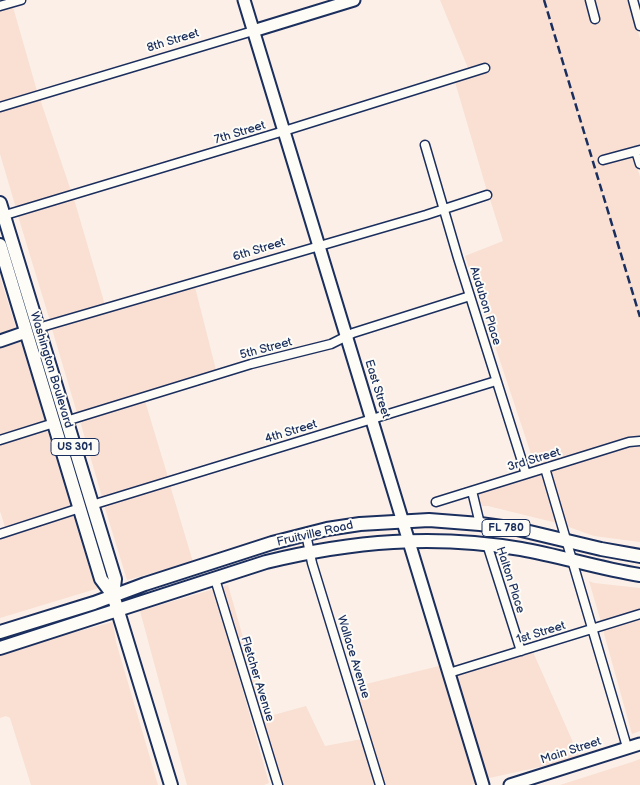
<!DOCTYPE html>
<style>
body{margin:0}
canvas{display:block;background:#fbefe7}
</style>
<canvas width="640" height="785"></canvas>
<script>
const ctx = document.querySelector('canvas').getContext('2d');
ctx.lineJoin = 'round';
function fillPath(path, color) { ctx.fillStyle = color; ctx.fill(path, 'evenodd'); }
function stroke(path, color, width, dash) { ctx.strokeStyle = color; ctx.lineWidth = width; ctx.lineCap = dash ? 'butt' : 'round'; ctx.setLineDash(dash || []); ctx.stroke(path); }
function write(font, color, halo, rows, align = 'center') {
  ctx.font = font + ' "Balsamiq Sans",sans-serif'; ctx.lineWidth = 4; ctx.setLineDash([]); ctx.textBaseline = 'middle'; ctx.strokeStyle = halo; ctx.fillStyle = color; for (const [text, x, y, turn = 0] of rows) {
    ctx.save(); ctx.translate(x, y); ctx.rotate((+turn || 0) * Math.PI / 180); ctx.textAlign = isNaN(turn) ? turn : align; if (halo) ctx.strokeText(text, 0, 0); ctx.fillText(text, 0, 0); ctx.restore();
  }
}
const built = new Path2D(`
 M440,0H586L593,24L600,22L594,0H629L640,39V145L598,158L601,165L634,156L640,177V437L628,438L535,466L465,256L503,241L490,199L492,198L490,190L487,191L455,82L490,70L487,63L468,68Z
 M13,7L37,91L0,103V11Z
 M40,99L71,191L16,208L0,154V112Z
 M74,199L105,305L50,321L18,216Z
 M0,277L17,331L0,337Z
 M195,287L216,370L77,413L52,329Z
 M20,339L46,421L0,436V346Z
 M145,401L168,477L102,497L80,421Z
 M49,430L73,506L5,527L0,511V445Z
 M640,446V542L594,536L566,526L549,471L630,447Z
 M542,473L557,523L488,506H479L476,494Z
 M170,485L193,562L127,580L104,505Z
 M76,514L99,588L0,618V538Z
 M589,581L594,583L640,588V610L601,622Z
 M228,585L266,717L306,706L325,746L362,739L376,785H282L221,587Z
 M214,589L269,783L264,785H187L140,611Z
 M640,619V731L632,734L603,630Z
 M113,622L116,642L158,785H31L10,718L6,716L0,718V652Z
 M533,652L580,758L485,779L454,676Z
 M443,665L476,784L470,785H384L354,687Z
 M640,759V785H560L632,762Z`);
const street = new Path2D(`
 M590,0L595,19
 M633,0L640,26
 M0,6L21,0
 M0,107L253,31
 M425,145L458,258L526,474
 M636,151L640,164
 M603,160L640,150
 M2,216L284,131L485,68
 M38,328L426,215L487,195
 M66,421L251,364L331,344L353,333L470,296
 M0,440L54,423
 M545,468L627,747
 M472,491L480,524
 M436,502L629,442L640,441
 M92,505L496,381
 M0,534L80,508
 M306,534L312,563L380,785
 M487,544L521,651
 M215,579L278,785
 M449,673L640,614`);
const secondary = new Path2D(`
 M244,0L483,785
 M253,31L354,0
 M0,341L26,332
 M510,785L640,744`);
const primary = new Path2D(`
 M0,203L115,579L113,595
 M0,245L101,579L113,595L171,785
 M0,632L94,603L145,584L272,543L327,529L360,524L429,520L480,524L517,529L601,549L640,556
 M0,648L266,562C352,541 434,534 521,549C561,556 600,569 640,575`);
const rail = new Path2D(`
 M544,0L640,317`);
const shields = [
 [75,447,48],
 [506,528,48]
];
const shieldNames = [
 ["US 301",75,447],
 ["FL 780",506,528]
];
const streetNames = [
 ["8th Street",173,41,-17],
 ["7th Street",240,133,-17],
 ["6th Street",259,250,-17],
 ["Audubon Place",485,306,73],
 ["5th Street",266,349,-15],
 ["Washington Boulevard",51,370,73],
 ["East Street",377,389,73],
 ["4th Street",291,432,-17],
 ["3rd Street",534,460,-17],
 ["Fruitville Road",315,534,-13],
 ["Halton Place",510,580,72],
 ["1st Street",541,633,-17],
 ["Wallace Avenue",353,657,73],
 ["Fletcher Avenue",257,679,73],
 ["Main Street",571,751,-18]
];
fillPath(built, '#f9e0d3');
stroke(street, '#1b2f5e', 11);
stroke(secondary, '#1b2f5e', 15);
stroke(primary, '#1b2f5e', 16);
stroke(street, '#fdfcf7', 8);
stroke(secondary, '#fdfcf7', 11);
stroke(primary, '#fdfcf7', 12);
stroke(rail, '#1b2f5e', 2.5, [8, 4]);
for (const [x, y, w] of shields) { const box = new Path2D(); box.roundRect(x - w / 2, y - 8.5, w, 17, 4); ctx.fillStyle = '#fdfcf7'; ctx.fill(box); stroke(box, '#1b2f5e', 1); }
write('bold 11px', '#1b2f5e', null, shieldNames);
write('12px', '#1b2f5e', '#fdfcf7', streetNames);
</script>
